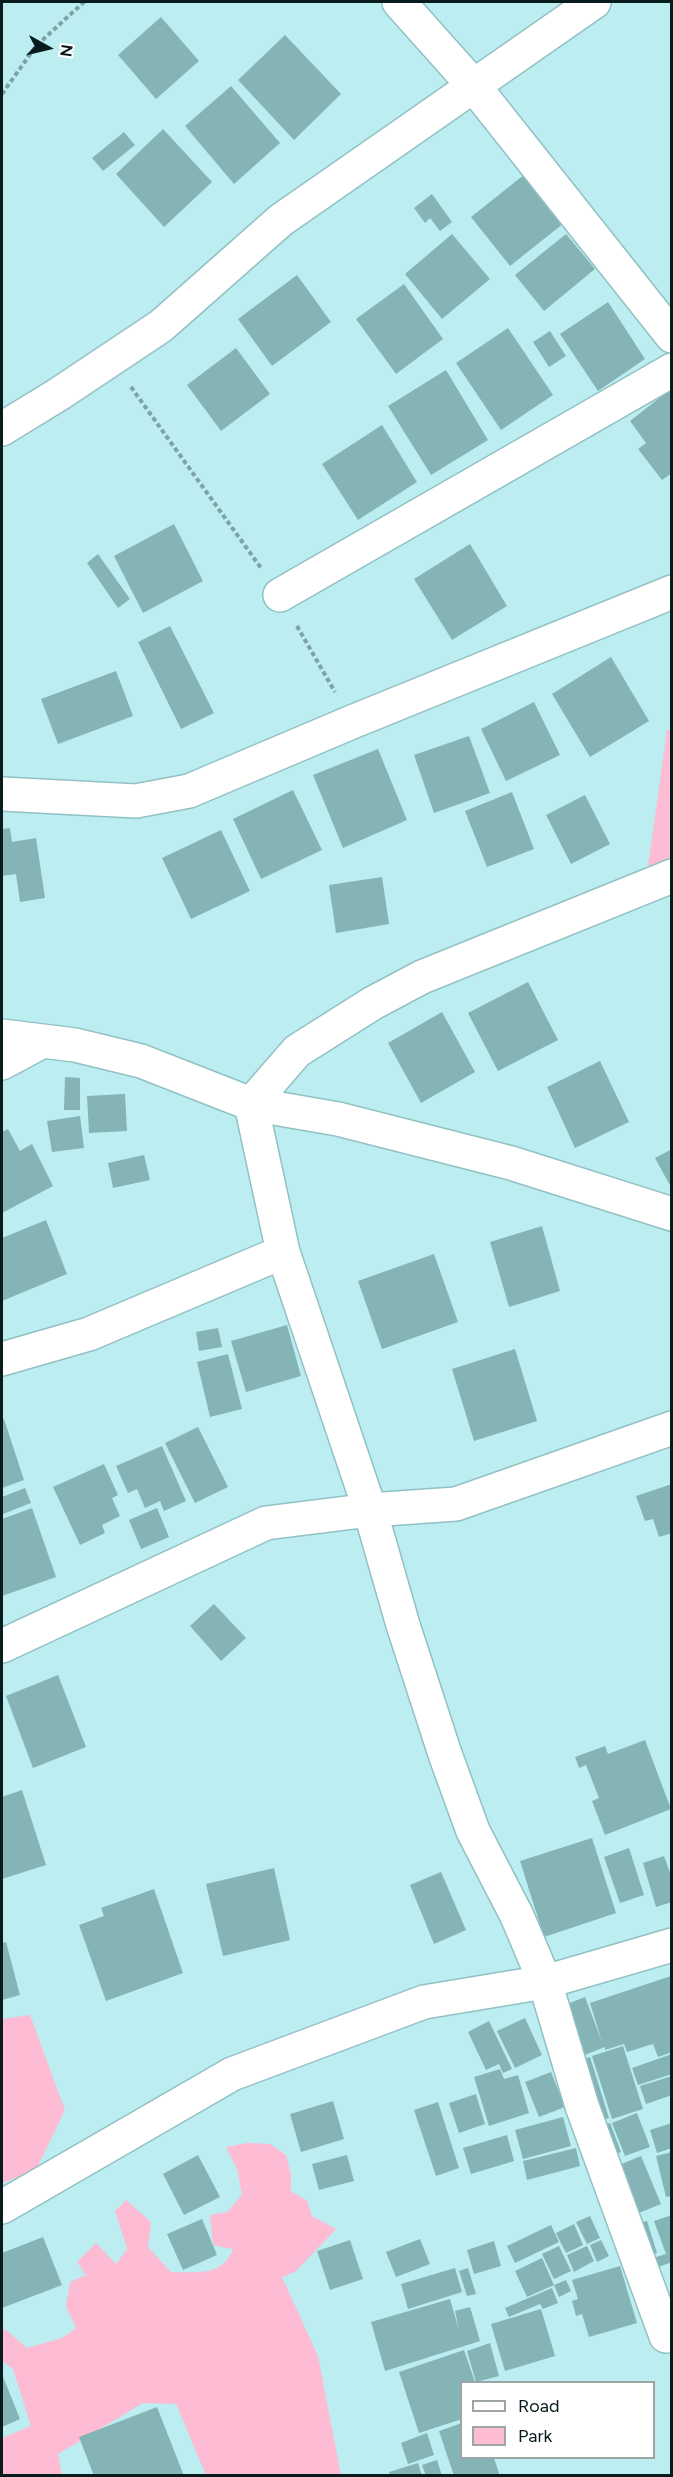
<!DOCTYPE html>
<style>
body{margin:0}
#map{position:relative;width:673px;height:2477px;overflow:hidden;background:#bcedf0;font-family:Figtree,sans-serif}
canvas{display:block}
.frame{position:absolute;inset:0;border:3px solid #081b1d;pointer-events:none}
.legend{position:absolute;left:460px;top:2381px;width:195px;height:78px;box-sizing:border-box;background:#fff;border:2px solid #9ca4a5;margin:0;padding:8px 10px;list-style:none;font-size:18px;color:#081b1d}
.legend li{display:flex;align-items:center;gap:12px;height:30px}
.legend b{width:30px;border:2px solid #9ca4a5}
.north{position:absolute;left:18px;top:18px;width:60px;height:60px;-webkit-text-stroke:4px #fff;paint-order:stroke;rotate:98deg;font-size:16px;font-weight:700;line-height:24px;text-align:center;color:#081b1d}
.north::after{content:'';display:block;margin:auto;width:21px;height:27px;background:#081b1d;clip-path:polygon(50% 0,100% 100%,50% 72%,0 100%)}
</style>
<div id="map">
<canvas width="673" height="2477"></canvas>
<div class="frame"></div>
<ul class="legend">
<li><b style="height:8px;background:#fff"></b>Road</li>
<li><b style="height:16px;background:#fdbcd4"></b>Park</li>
</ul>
<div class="north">N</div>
</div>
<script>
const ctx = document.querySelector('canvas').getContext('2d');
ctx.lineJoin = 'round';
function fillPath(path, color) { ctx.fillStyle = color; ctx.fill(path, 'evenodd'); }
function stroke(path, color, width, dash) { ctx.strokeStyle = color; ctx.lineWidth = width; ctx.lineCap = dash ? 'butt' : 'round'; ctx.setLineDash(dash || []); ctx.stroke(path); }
const green = new Path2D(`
 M667,730H672L671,858L648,867Z
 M30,2015L65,2110L36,2170L2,2183V2019Z
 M247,2143L270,2144L286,2155L291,2175V2191L307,2201L312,2216L336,2229L295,2272L282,2277L318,2356L341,2475H206L176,2404L143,2403L58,2454L62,2475H2V2438L31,2426L13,2369L2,2361V2329L6,2330L27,2348L62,2338L76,2328L66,2306L70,2282L86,2275L77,2262L96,2243L116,2264L127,2249L115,2211L126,2200L151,2222L148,2247L171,2272C196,2272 222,2277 233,2249L213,2245L210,2215L227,2212L242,2195L237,2169L226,2147Z`);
const building = new Path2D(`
 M161,17L199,61L156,99L118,55Z
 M285,35L341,94L294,140L238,80Z
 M231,86L280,143L234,184L185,126Z
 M163,129L212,182L164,227L116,174Z
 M124,132L135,145L103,171L92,158Z
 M525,174L564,223L510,266L471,217Z
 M432,194L452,222L440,231L430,218L425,223L414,208Z
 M452,234L490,279L442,319L405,274Z
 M566,234L595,269L544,311L515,275Z
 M297,275L331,322L272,366L238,319Z
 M404,284L443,339L396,374L356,319Z
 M608,302L645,359L598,391L560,334Z
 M508,328L553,395L501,430L456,363Z
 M550,331L566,356L549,367L533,342Z
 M236,348L270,394L221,431L187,385Z
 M446,370L488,440L431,475L388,406Z
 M672,388V473L662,480L638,449L646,443L630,421Z
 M382,425L417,482L358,520L322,464Z
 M174,524L203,581L143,613L114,556Z
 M470,544L507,606L452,640L414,579Z
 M98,554L130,599L118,608L87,563Z
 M170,626L214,713L181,729L138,642Z
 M611,657L649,721L590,757L552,694Z
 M116,671L133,716L58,744L41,699Z
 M534,702L560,755L506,781L481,729Z
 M469,736L490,793L434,813L414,755Z
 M378,749L407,820L343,848L313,775Z
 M293,790L322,850L261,879L233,819Z
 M512,792L534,849L487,867L465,811Z
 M585,795L610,844L571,864L546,815Z
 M10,828L12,842L36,838L45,898L20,902L16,874L2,876V829Z
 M221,830L250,891L191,919L162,858Z
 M382,877L389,924L336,933L329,885Z
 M528,982L558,1040L498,1071L468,1013Z
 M442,1012L475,1072L421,1103L388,1043Z
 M600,1061L629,1122L575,1148L547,1087Z
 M65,1077L80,1078V1110H64Z
 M125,1094L127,1131L89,1133L87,1096Z
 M80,1116L84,1148L52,1152L47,1121Z
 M8,1129L20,1151L32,1144L53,1186L2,1213V1132Z
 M672,1149V1189L655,1158Z
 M144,1155L150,1180L113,1188L108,1163Z
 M46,1220L67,1274L2,1301V1238Z
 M542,1226L560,1291L509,1307L490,1242Z
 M434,1254L458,1322L382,1349L358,1281Z
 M287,1325L301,1376L246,1392L231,1341Z
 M218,1328L222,1347L199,1351L196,1332Z
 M515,1349L537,1421L474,1441L452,1369Z
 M228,1354L242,1409L210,1417L197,1362Z
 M4,1419L24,1480L2,1488V1420Z
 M198,1427L228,1487L195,1503L165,1443Z
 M162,1446L186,1501L164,1511L160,1501L145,1508L137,1489L128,1493L116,1466Z
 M104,1464L118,1495L112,1498L120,1516L102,1525L105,1533L80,1545L53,1487Z
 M672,1484V1533L659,1537L653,1519L645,1521L636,1496Z
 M25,1488L31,1503L3,1514L2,1497Z
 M32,1508L56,1577L2,1596V1519Z
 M157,1508L169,1537L141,1549L129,1520Z
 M214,1604L246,1638L221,1661L190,1626Z
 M58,1675L86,1747L33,1768L6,1696Z
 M645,1740L671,1809L605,1835L592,1801L599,1798L586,1765L579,1768L575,1757L605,1746L608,1754Z
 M22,1790L46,1865L2,1879V1797Z
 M592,1838L616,1913L544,1937L520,1861Z
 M629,1848L644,1895L620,1903L604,1857Z
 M664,1856L672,1878V1902L656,1907L643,1863Z
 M274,1868L290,1940L223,1956L206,1884Z
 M441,1872L466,1930L434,1944L410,1885Z
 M154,1889L183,1973L106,2001L79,1925L104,1916L101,1908Z
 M6,1942L20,1995L2,2000V1943Z
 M671,1976L672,2052L658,2057L653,2044L627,2052L624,2044L605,2050V2047L582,2056L562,2006L585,1997L602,2042L590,2003Z
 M525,2018L542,2055L515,2068L497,2031Z
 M489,2021L512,2069L503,2073L499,2064L486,2070L468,2032Z
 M623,2046L643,2109L612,2119L592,2056Z
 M672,2054V2074L638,2085L632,2068Z
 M590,2057L609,2118L598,2121L579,2061Z
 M500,2069L504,2079L518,2075L529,2113L489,2126L474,2077Z
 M551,2072L565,2107L539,2117L525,2082Z
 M672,2076V2095L646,2104L640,2086Z
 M476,2094L485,2124L459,2133L449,2103Z
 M333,2101L344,2139L301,2152L290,2114Z
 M438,2102L459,2168L436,2176L414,2110Z
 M637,2113L650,2147L625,2156L612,2123Z
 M563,2117L571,2146L523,2159L515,2130Z
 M610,2123L621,2152L610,2157L599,2127Z
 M672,2123V2148L657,2153L650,2130Z
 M507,2135L514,2161L471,2174L463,2148Z
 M576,2148L580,2166L527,2180L523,2161Z
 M672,2152V2196L666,2197L656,2156Z
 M198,2155L220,2197L184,2215L163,2174Z
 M347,2155L354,2181L319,2190L312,2164Z
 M641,2156L661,2204L634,2215L614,2167Z
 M672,2215V2262L653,2269L650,2259L666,2254L654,2221Z
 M590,2216L600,2238L587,2244L576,2222Z
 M202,2219L217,2255L183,2270L167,2234Z
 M647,2221L657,2253L645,2256L635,2224Z
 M574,2224L583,2245L566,2253L556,2233Z
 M551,2225L559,2242L515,2263L507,2246Z
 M43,2237L62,2285L2,2308V2253Z
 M420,2239L430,2264L396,2277L386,2252Z
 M350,2240L363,2279L330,2290L317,2251Z
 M601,2240L609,2256L597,2262L590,2245Z
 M494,2241L501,2266L474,2274L467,2250Z
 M559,2246L571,2271L554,2279L542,2254Z
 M587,2246L594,2261L574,2272L567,2255Z
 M542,2258L554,2285L527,2297L515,2271Z
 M620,2266L637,2323L589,2337L582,2314L576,2316L572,2301L578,2299L572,2280Z
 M455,2268L462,2292L408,2309L401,2284Z
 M468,2268L476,2294L467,2296L459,2271Z
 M566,2280L571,2291L559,2297L554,2285Z
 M552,2288L558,2303L543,2309L540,2304L509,2317L505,2308Z
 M450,2299L459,2330L455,2311L470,2307L480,2341L385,2371L371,2322Z
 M541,2309L555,2356L505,2371L491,2324Z
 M490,2343L499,2376L476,2382L467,2351Z
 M464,2350L475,2382H462V2419L419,2433L399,2372Z
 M2,2374L20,2419L2,2427Z
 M157,2407L184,2476H94L79,2437Z
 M462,2423V2458H494L500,2476H454L439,2431Z
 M427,2433L434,2455L408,2464L401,2443Z
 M437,2460L442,2476H426L422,2465Z
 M418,2463L422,2476H390L389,2472Z`);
const path = new Path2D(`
 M2,94L36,46L84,2
 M131,387L261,568
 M297,626L335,692`);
const minor = new Path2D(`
 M399,2L473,85L672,336
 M2,429L59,394L161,326L281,220L594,2
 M280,595L672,370
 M2,794L136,801L189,791L352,722L672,592
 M672,876L422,977L373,1003L297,1051L251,1104L283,1252L370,1510L403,1625L445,1754L473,1831L517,1916L545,1982L582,2106L666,2336L672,2334
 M2,1036L75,1045L141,1061L251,1104L338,1119L511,1163L672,1214
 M2,1063L43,1041
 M2,1359L89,1334L283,1252
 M2,1646L266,1523L370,1510L456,1504L672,1428
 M2,2207L232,2074L424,2002L545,1982L672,1945`);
fillPath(green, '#fdbcd4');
fillPath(building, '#85b4b7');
stroke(minor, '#92c1c4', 36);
stroke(path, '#7da3a6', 4, [4.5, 3]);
stroke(minor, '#fff', 33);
</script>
